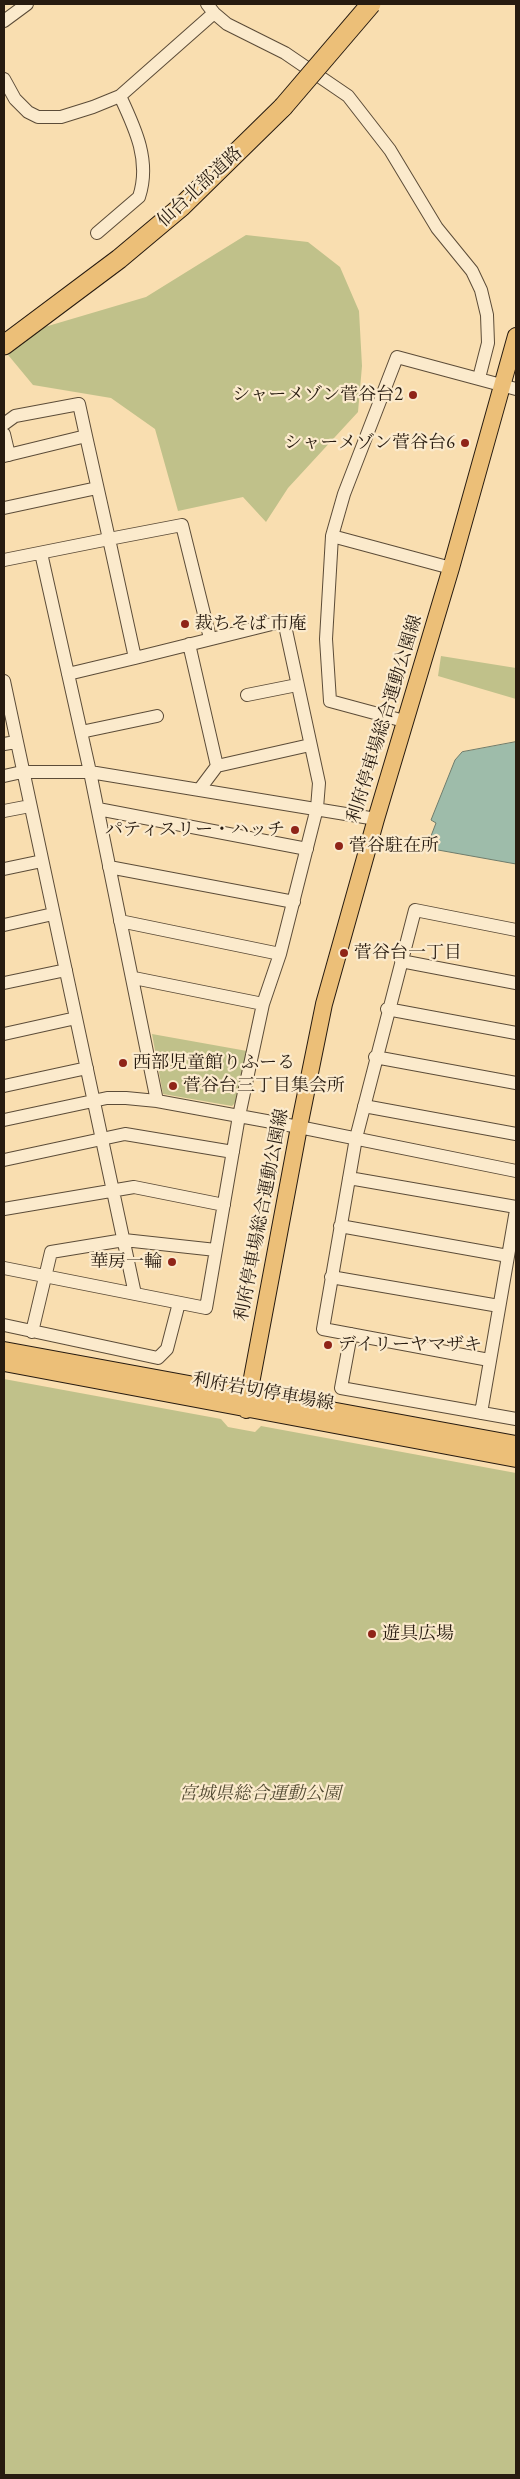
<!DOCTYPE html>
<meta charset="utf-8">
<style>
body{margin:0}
#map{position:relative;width:520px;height:2479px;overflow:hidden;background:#f9deb0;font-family:"EB Garamond",serif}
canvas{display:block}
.frame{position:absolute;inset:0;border:5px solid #271b10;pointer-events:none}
</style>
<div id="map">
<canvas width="520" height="2479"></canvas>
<div class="frame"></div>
</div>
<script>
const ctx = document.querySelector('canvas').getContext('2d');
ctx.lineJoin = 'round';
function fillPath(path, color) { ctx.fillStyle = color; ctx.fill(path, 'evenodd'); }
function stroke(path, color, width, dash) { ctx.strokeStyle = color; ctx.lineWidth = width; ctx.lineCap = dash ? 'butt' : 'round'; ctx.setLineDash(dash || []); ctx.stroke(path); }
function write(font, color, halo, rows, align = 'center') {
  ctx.font = font + ' "EB Garamond","Noto Serif JP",serif'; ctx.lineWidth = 4.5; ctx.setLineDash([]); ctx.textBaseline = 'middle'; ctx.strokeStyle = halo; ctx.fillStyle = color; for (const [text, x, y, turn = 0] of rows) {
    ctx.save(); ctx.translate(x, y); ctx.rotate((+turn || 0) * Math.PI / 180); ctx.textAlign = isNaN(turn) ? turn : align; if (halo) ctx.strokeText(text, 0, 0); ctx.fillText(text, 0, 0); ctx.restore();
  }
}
const green = new Path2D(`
 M246,235L308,242L340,267L359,311L362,366L358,412L288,488L266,522L243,497L178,511L155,429L111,398L33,385L4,350V339L146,297Z
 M441,656L516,668V699L438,676Z
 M152,1034L247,1051L237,1101L232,1106L163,1094Z
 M4,1379L221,1419L228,1427L255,1432L261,1426L516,1473V2475H4Z`);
const water = new Path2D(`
 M516,742V864L438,850L434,847L431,836L436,823L431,820L455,760L462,752Z`);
const minor = new Path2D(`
 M207,4L214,13L227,24L285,53L348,96L390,150L437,228L472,271L481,290L487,315L488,343L479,378
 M4,21L27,4
 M4,79L15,99L28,112L38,117H61L93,107L120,96L214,13
 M97,233L139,197C151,161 135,128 120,96
 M4,424L15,416L79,404L86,436
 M4,434L9,455
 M4,456L86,436L109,539L4,560
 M4,508L97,488
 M332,536L451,568
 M41,553L90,772L157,1101
 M189,644L217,766L199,790
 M68,674L135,658
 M4,681L135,1294
 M247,695L297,685
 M404,721L330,701L326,639L332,536L344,494L397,357L516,389
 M81,732L157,716
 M4,744L16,742
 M217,766L310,745
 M4,776L22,772H90L376,819
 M98,809L307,849
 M4,811L30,806
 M109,867L294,902
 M4,869L42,861
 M120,921L280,954
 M4,925L53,914
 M401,961L516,983
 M134,978L263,1004
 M4,983L66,970
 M387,1009L516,1033
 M4,1034L76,1018
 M375,1057L516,1083
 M4,1086L87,1068
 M364,1106L516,1134
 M4,1120L107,1098H126L157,1101L299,1127L516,1171
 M4,1160L125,1134L233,1152
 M349,1178L516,1207
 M4,1209L134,1187L224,1205
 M340,1226L508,1256
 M4,1268L206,1308L239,1116L263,1004L280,954L317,808L319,783L284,621L135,658L109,539L182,525L210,638
 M331,1277L499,1306
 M4,1325L158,1358L167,1349L179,1303
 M32,1332L51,1252L124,1240L216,1250
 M351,1334L341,1388L516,1419
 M489,1360L323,1329L356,1138L415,910L516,930
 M481,1413L516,1210`);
const major = new Path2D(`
 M4,1350L516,1444
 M4,1363L516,1459
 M246,1410L299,1127L324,1004L376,819L451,568L516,336`);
const highway = new Path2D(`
 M4,345L119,259L181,207L283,107`);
const highwayBridge = new Path2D(`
 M283,107L371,4`);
const markers = [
 [413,395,5,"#8f2418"],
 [465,443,5,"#8f2418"],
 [185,624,5,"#8f2418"],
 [295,830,5,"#8f2418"],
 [339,846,5,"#8f2418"],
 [344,953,5,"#8f2418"],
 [123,1063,5,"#8f2418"],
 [173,1086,5,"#8f2418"],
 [172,1262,5,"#8f2418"],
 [328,1345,5,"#8f2418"],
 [372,1634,5,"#8f2418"]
];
const streetNames = [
 ["仙台北部道路",200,187,-43],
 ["利府停車場総合運動公園線",385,719,-73],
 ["利府停車場総合運動公園線",262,1215,-79],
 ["利府岩切停車場線",263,1392,10]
];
const poiNames = [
 ["シャーメゾン菅谷台2",403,395,"right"],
 ["シャーメゾン菅谷台6",455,443,"right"],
 ["裁ちそば 市庵",195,624],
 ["パティスリー・ハッチ",285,830,"right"],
 ["菅谷駐在所",349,846],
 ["菅谷台一丁目",354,953],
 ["西部児童館りふーる",133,1063],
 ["菅谷台三丁目集会所",183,1086],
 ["華房一輪",162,1262,"right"],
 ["デイリーヤマザキ",338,1345],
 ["遊具広場",382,1634]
];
const parkNames = [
 ["宮城県総合運動公園",260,1794]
];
fillPath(green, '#c0c18a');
fillPath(water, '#9ebcaa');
stroke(water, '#6e7c6c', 1);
stroke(minor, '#5c4c38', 14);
stroke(major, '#271b10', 18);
stroke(highway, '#271b10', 21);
stroke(minor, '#fbeacc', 12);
stroke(major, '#ecbf78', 16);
stroke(highway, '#ecbf78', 19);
stroke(highwayBridge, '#271b10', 21, []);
stroke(highwayBridge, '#ecbf78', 19);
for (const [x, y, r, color] of markers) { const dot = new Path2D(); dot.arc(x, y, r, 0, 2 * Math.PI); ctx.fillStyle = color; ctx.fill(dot); stroke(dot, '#fbeacc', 2); }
write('18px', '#271b10', '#fbeacc', streetNames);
write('18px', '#271b10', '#fbeacc', poiNames, 'left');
write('italic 18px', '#554d35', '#fbeacc', parkNames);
</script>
